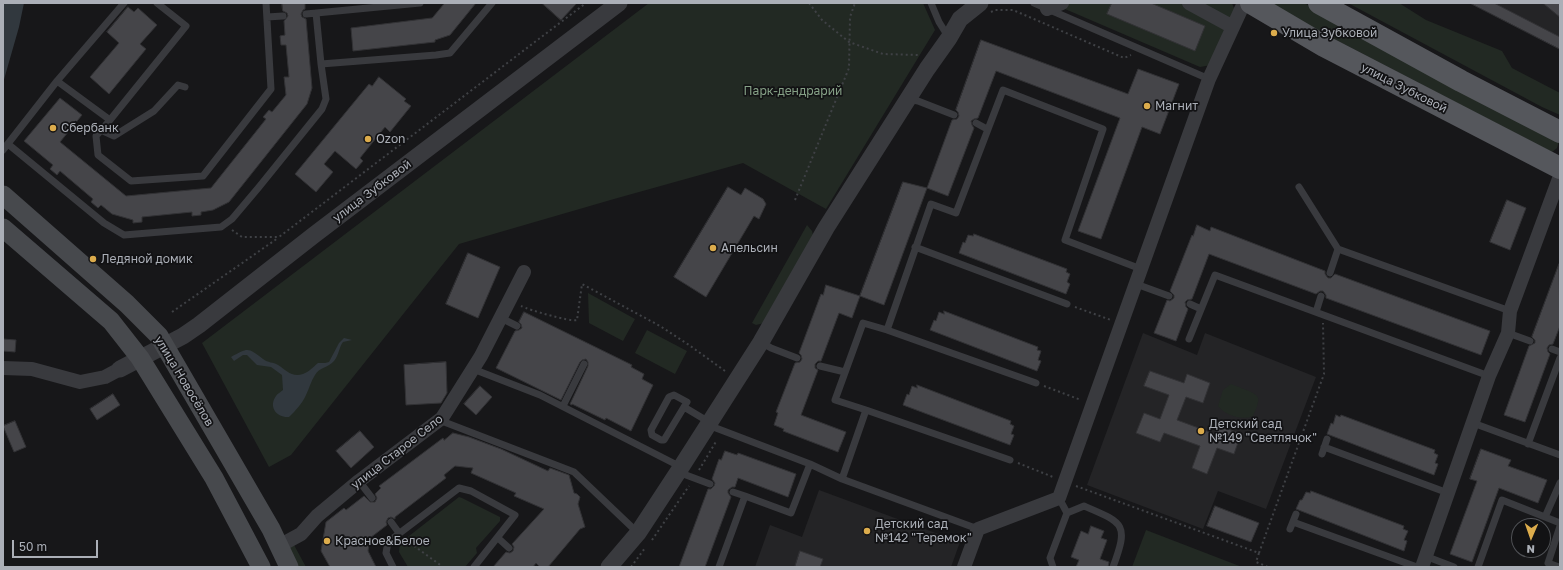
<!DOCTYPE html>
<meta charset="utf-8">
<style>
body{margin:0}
#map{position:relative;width:1563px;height:570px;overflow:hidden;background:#171719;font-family:"Golos Text",sans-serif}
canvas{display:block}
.frame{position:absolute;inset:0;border:4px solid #abafb7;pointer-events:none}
.north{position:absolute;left:1511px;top:518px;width:40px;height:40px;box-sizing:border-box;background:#121214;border:1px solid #4f5155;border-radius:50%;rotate:182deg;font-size:11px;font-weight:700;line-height:16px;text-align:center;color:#abafb7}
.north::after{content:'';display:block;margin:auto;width:14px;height:18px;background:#dcac4c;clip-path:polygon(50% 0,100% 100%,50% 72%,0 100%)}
.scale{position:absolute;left:12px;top:540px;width:86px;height:18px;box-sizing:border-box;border:2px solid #abafb7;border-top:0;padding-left:5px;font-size:12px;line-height:14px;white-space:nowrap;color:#abafb7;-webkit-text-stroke:3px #121214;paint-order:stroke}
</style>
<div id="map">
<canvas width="1563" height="570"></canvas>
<div class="frame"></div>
<div class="north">N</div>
<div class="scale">50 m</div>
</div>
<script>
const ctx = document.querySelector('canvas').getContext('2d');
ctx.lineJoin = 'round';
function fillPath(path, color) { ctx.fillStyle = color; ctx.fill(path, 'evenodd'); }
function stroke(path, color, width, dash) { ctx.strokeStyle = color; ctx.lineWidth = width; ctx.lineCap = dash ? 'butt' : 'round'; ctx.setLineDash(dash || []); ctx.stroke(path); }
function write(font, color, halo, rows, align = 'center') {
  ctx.font = font + ' "Golos Text",sans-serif'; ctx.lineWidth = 3.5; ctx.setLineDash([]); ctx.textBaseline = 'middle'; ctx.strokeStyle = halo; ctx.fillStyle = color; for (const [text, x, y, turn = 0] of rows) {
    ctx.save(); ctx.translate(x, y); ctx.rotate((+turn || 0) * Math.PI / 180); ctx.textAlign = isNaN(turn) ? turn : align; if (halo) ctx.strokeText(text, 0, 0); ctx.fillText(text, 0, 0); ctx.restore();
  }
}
const built = new Path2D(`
 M1470,3H1560V49Z
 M1143,333L1197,355L1205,333L1316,377L1266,509L1218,491L1203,529L1087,485Z
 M819,490L960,542L951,567H755L770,525L802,537Z`);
const green = new Path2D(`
 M649,3H923L935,30L826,209L743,163L614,199L459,244L291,455L269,467L202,343Z
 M1051,3H1232L1235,11L1211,65L1200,67Z
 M1265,3H1304L1559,141L1557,148L1552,152Z
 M1348,3H1399L1426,20L1502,51L1512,68L1560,93V115L1542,107Z
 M807,225L812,231L813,235L764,323L756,325L752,323Z
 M588,293L635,319L623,341L589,323Z
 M647,330L687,351L675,374L635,353Z
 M1231,384C1237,387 1257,392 1258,398C1259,404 1255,411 1253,416C1242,421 1225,415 1218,406L1223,390Z
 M459,497L462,498L500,517V521L476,548L477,553L465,567H408L399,552L400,543Z
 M1146,530L1242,567H1132Z
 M294,545L306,567H295L288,547Z`);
const water = new Path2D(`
 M3,3H24L19,27L3,83Z
 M344,338L352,340L343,342C339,347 339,355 334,361C328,368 319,367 315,375C311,381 309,389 306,395C302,404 296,410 289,417C277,418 268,407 276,396C278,393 281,392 283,390L282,375L271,367L257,365L247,355H243L234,361L231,357C249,347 248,348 263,359C268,363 273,362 278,365C286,370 292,378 303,374C309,372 313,367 318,363H325L329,362L339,343Z`);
const building = new Path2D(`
 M282,3H305V9L303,10L301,14L302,17L306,19L312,88L307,104L229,202L213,210L201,212V215L192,216V212L142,217V222L133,223V220L112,214L101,205L98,208L91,202L93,199L60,171L57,175L50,169L53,165L24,141L60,98L82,115L60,142L126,196L211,188L266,119L263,117L269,110L272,112L286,95L284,77H289L286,45H281L280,36L285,35L284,21L288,16L287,13L283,11Z
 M445,3H476L450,35L435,40V42L353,51L351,28L432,18Z
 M542,3H577L561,20Z
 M1112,3H1151L1205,26L1195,51L1107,14Z
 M1470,3H1494L1560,37V49Z
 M1543,3H1560V17Z
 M128,7L134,12L138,8L157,25L140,44L146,49L109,94L90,77L119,43L107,32Z
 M981,40L1128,94L1138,69L1179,84L1160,134L1142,127L1101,239L1078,231L1120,118L996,71L978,118L974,119L971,121L972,125L974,128L948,196L927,188L952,120L957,119L959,116L958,112L956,110Z
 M379,77L406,99L404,101L411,106L390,132L385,127L360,158L363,161L356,169L335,151L324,164L333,172L316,192L295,174L369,84L372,86Z
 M903,182L927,188L884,305L860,296Z
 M728,187L741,195L745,188L763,199L766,204L759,219L754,216L706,297L674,277Z
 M1507,200L1526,208L1510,250L1490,242Z
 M1197,225L1210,231L1211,227L1325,271V274L1328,278H1331L1335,274L1490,331L1481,355L1326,298V295L1323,291H1320L1316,294L1209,254L1192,299L1187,300L1185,302L1186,307L1188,309L1176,341L1154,333L1167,300L1170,301L1174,298V295L1170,291L1192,235L1193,236Z
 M974,234L1067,269L1066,272L1070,274L1067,282L1070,284L1066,294L959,253L963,242L965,243L968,235L973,236Z
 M468,253L500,267L478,318L446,304Z
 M1559,264L1560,326L1553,344L1549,345L1547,348L1548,352L1550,354L1525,422L1504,415L1529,346L1535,343V340L1532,337Z
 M826,285L860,296L852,318L839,313L821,361H818L815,364V368L818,370L801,415L846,432L838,452L783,431L784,429L774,425L778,413L776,412L795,363L800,362L802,359L801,355L799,353L821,294L823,295Z
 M944,311L1038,347L1037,350L1041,351L1038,360L1041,361L1037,371L930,330L934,320L936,321L939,312L944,314Z
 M524,312L632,365L631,367L644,374L642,379L653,385L631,431L606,418L605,420L572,404V405L570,404L588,366V362L586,359L582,360L580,362L561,400L496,368L515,331L519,330L522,328L521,324L519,322Z
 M3,339L16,340L15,352L3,351Z
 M446,362L447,393L441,403L406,405L404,365Z
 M1150,371L1184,383L1187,374L1210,383L1203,403L1186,397L1177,420L1215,434L1218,425L1241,434L1234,454L1217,448L1207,474L1192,468L1200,446L1164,433L1160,442L1136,433L1144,413L1160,419L1169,395L1144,386Z
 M917,385L1011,421L1010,424L1014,426L1011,434L1014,435L1010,445L903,405L907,394L909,395L912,386L917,388Z
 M480,386L492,397L476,415L464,404Z
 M113,394L120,405L97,420L90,409Z
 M1336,415L1340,417L1341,415L1435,450L1434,453L1438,455L1435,463L1438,464L1434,475L1327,434L1331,423L1333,424Z
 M15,421L26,447L14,452L3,426Z
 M360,431L374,447L351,468L336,451Z
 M453,433L469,437L501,449L548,471L550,468L569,475L574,493L577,494L580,497L578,504L585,527L580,529L548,567H540L536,563L533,567H493L506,552L510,553L513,551L514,547L512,544L544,509L514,496L516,493L471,473L473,468L455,466L444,475L446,478L395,517V519L391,517L388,518L386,522L387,525L370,538L368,551L376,567H330L321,551L326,522L344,508L346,510L364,496L370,502H375L377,498L375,494L381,488L379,486L443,438L444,440Z
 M1481,449L1511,460L1508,466L1547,480L1538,503L1499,488L1472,562L1450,554L1477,481L1470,479Z
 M725,451L737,455L738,453L796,474L788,497L738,478L735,487H732L728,490V493L731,497L705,567H679L708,489H711L714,486L715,483L712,479L719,459L721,460Z
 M1311,491L1404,526L1403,529L1408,531L1404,540L1407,541L1404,551L1296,509L1300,500H1302L1306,492L1310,493Z
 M1215,506L1259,523L1251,542L1207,526Z
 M1091,526L1104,531L1101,538L1107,540L1100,559L1109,562L1108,567H1076L1079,560L1071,557L1081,531L1088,534Z
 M800,551L823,559L820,567H795Z`);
const path = new Path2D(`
 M809,3L822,20L849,42L883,54L919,55
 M991,12L995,10H1013L1124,58L1131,55
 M795,200L849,68L850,17L855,3
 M232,230L242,237H279L586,3
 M521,306C529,310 570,322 577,320L582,284L660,326L689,345L725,371
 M1075,307L1111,320
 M172,312L278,238
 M1044,386L1081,400
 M1018,463L1053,477
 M699,470L717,440
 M1076,486L1259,553L1256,562L1268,567
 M406,540L443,567
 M652,540L689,486
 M1259,553L1324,374L1323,323
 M631,567L645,548`);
const service = new Path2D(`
 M931,3L939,22L949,38
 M1034,3L1209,79
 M316,13L321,64L436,55L450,53L492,3
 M306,14L420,3
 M267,17L283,16
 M57,81L124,3
 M909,99L918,101L954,115
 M110,120L186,26L157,3
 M976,123L987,129
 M101,130L114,136L154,111L178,85L185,87
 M8,144L104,223L124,235L221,227L232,219L259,187L322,109L326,99L321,64
 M3,150L57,81L110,120L96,136L98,155L131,181L203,176L271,89L266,3
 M1299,187L1338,249L1510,311
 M915,247L1067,304
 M1330,273L1338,249
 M1136,284L1169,296
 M1190,304L1201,309
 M1316,312L1321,296
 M501,318L517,326
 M887,330L1036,383
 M1508,333L1530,341
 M1189,339L1215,275L1489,376
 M761,342L771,348L797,358
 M1552,349L1560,352
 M820,366L845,372
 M473,369L540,395L681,467
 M563,406L584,364
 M684,407L687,402L674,395L669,397L651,430L652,435L661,440H664L684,407L709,422
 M866,410L1010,460
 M439,420L574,472L638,533
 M1473,423L1560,455
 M708,425L810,464L842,479L978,529
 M1528,444L1560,358
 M1324,447L1448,493
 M1322,454L1327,439
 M678,472L710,484
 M842,479L866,410L835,400L863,323L887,330L931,204L956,213L1003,90L1103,129L1065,240L1141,269
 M359,481L372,498
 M733,492L745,496
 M1067,513L1084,506C1124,523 1129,524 1113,567
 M1545,517L1560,523
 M391,522L399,533
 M1293,522L1417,567
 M1290,529L1296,514
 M498,538L509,548
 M1425,556L1454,567
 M393,567L386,553L388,542L459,488L471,491L515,515L474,567
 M719,567L745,496L791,513L810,464
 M1053,567L1050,558L1067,513L1059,498
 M1478,567L1502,500L1545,517L1560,483
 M1559,567L1548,563L1560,526`);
const minor = new Path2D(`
 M1189,3L1233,27
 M1047,9L1062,3
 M3,368L32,369L80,382L105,377L120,369
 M279,546L301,534L317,516L359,481L442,418L481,356L524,272
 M964,567L978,529L1059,498L1209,79L1244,3
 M1422,567L1489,376L1508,333L1510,311L1560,176`);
const tertiary = new Path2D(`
 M120,369L183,336L199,325L314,235L619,3
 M609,567L638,533L678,472L761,342L826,228L927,69L949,38L960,19L980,3`);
const secondary = new Path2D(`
 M3,195L127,304L159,336L271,529L289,567
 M3,228L111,321L140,358L214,478L261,567`);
const primary = new Path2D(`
 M1251,3L1324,46L1560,168
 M1319,3L1461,81L1560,132`);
const markers = [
 [1274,33,4,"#dcac4c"],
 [1147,106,4,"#dcac4c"],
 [53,128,4,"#dcac4c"],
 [368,139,4,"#dcac4c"],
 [713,248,4,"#dcac4c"],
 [93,259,4,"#dcac4c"],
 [1201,431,4,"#dcac4c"],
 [867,531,4,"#dcac4c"],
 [327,541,4,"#dcac4c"]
];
const poiNames = [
 ["Улица Зубковой",1282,33],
 ["Магнит",1155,106],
 ["Сбербанк",61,128],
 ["Ozon",376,139],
 ["Апельсин",721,248],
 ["Ледяной домик",101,259],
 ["Детский сад",1209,424],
 ["№149 \"Светлячок\"",1209,438],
 ["Детский сад",875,524],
 ["№142 \"Теремок\"",875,538],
 ["Красное&Белое",335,541]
];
const streetNames = [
 ["улица Зубковой",1404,88,27],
 ["улица Зубковой",372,191,-37],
 ["улица Новосёлов",184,381,59],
 ["улица Старое Село",397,452,-38]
];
const parkNames = [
 ["Парк-дендрарий",793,91]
];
fillPath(built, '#242426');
fillPath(green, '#222923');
fillPath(water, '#31383e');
fillPath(building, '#454549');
stroke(building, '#323235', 1);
stroke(path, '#3f4145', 2, [2, 3]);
stroke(service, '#393a3e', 7);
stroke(minor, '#393a3e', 14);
stroke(tertiary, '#393a3e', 17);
stroke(secondary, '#47494d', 19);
stroke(primary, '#55575c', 22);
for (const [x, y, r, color] of markers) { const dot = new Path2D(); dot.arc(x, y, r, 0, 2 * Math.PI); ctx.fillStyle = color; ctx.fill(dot); stroke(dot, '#121214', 1.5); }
write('12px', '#abafb7', '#121214', poiNames, 'left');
write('12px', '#abafb7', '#121214', streetNames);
write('12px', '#85a086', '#121214', parkNames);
</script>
